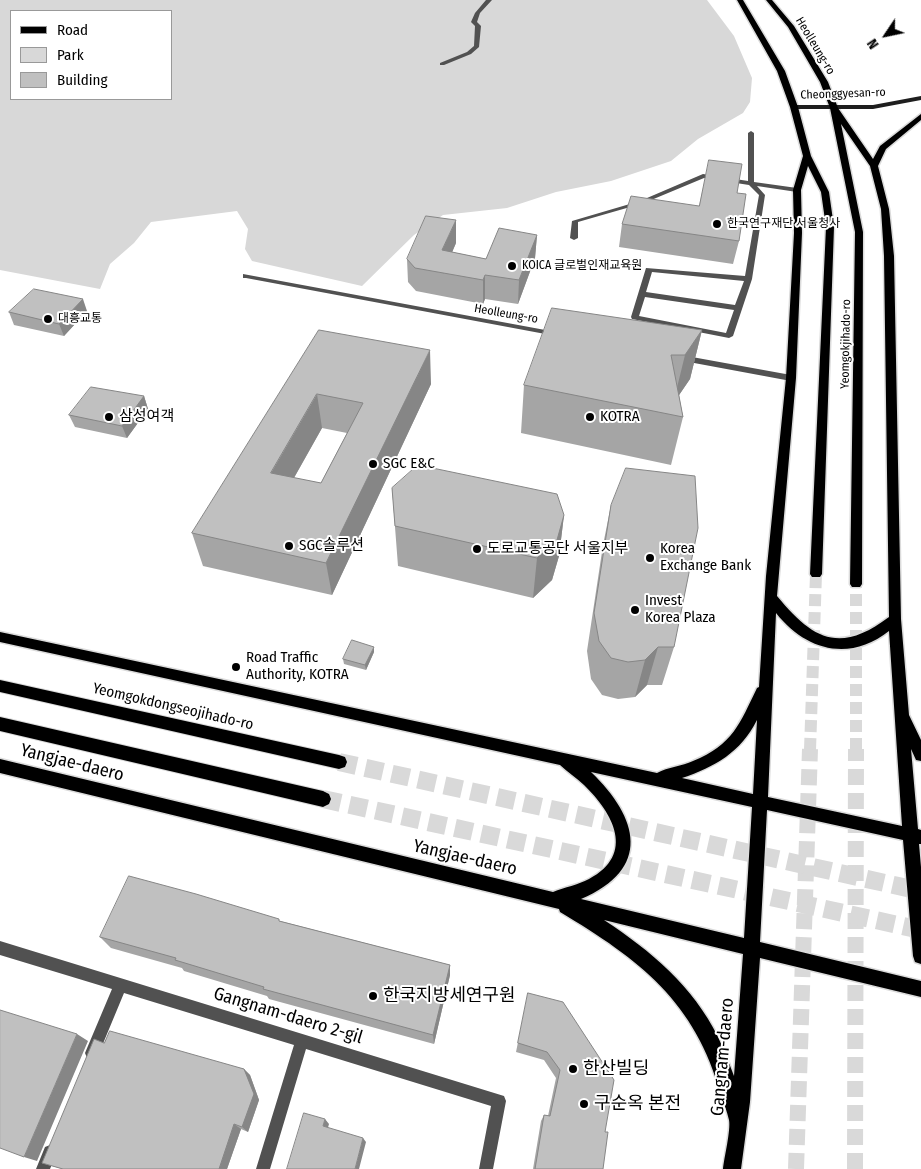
<!DOCTYPE html>
<meta charset="utf-8">
<style>
body{margin:0}
#map{position:relative;width:921px;height:1169px;overflow:hidden;background:#fff;font-family:"Fira Sans Condensed",sans-serif}
canvas{display:block}
.legend{position:absolute;left:10px;top:10px;width:162px;height:90px;box-sizing:border-box;background:#fff;border:1px solid #999;margin:0;padding:6px 9px;list-style:none;font-size:15px;color:#000}
.legend li{display:flex;align-items:center;gap:10px;height:25px}
.legend b{width:25px;border:1px solid #999}
.north{position:absolute;left:861px;top:10px;width:50px;height:50px;-webkit-text-stroke:4px #fff;paint-order:stroke;rotate:236deg;font-size:14px;font-weight:700;line-height:20px;text-align:center;color:#000}
.north::after{content:'';display:block;margin:auto;width:18px;height:22px;background:#000;clip-path:polygon(50% 0,100% 100%,50% 72%,0 100%)}
</style>
<div id="map">
<canvas width="921" height="1169"></canvas>
<ul class="legend">
<li><b style="height:6px;background:#000"></b>Road</li>
<li><b style="height:14px;background:#d8d8d8"></b>Park</li>
<li><b style="height:14px;background:#c0c0c0"></b>Building</li>
</ul>
<div class="north">N</div>
</div>
<script>
const ctx = document.querySelector('canvas').getContext('2d');
ctx.lineJoin = 'round';
function fillPath(path, color) { ctx.fillStyle = color; ctx.fill(path, 'evenodd'); }
function stroke(path, color, width, dash) { ctx.strokeStyle = color; ctx.lineWidth = width; ctx.lineCap = dash ? 'butt' : 'round'; ctx.setLineDash(dash || []); ctx.stroke(path); }
function write(font, color, halo, rows, align = 'center') {
  ctx.font = font + ' "Fira Sans Condensed","Noto Sans KR",sans-serif'; ctx.lineWidth = 4; ctx.setLineDash([]); ctx.textBaseline = 'middle'; ctx.strokeStyle = halo; ctx.fillStyle = color; for (const [text, x, y, turn = 0] of rows) {
    ctx.save(); ctx.translate(x, y); ctx.rotate((+turn || 0) * Math.PI / 180); ctx.textAlign = isNaN(turn) ? turn : align; if (halo) ctx.strokeText(text, 0, 0); ctx.fillText(text, 0, 0); ctx.restore();
  }
}
const green = new Path2D(`
 M0,0H707L734,36L752,78L750,102L743,113L698,139L671,161L611,181L556,192L507,208L443,215L414,235L362,286L252,261L245,249L248,229L237,211L151,222L134,243L110,264L100,289L0,270ZM11,11H171V99H11Z`);
const primaryTunnelFar1 = new Path2D(`
 M810,750L816,574
 M856,750V584`);
const primaryTunnel = new Path2D(`
 M796,1169L810,749
 M855,1169L856,749`);
const trunkTunnel = new Path2D(`
 M339,762L921,891
 M323,799L921,930`);
const service = new Path2D(`
 M751,131L754,133V182L797,188L800,190L797,192L757,186L765,195L752,279L733,336L729,338L632,319L631,317L646,268L745,276L759,195L749,185L704,178L644,203L578,222V238L574,240L570,238L572,221L640,201L703,174L748,181V133ZM652,272L744,281L735,305L646,292ZM645,297L734,310L726,333L639,316Z
 M243,274L556,332L560,334L556,336L246,278H243Z
 M681,355L791,375L795,378L791,381L678,360V356Z`);
const minor = new Path2D(`
 M486,0H492L480,13L477,22L481,26L479,47L471,54L444,65H440V63L467,52L474,46L475,26L471,22L475,13Z
 M0,941L504,1096L506,1101L493,1169H479L491,1106L306,1049L270,1169H256L294,1045L124,993L97,1058L92,1060L87,1058L85,1053L112,989L0,955Z
 M50,1145L55,1147L57,1152L50,1169H36L45,1147Z`);
const secondary = new Path2D(`
 M921,96V100L873,109H794L791,107L794,105H873Z`);
const primary = new Path2D(`
 M737,0H743L785,71L798,107L811,156L829,192L834,227L822,574L820,577H812L810,574L826,227L821,192L808,166L801,190L802,233L796,378L777,596C813,640 840,654 889,617L884,256L881,209L870,166L841,124L863,232L862,584L860,587H852L850,584L855,232L830,108L820,82L788,27L766,0H772L794,26L828,82L838,108L873,159L880,146L921,114V120L886,149L878,166L889,209L894,256L901,619L909,715L921,740V761L916,760L911,749L918,829L921,830V844H919L921,867V964L915,962L913,956L903,840L767,810L760,942L921,981V997L760,958L750,1102L741,1169H723C724,1158 731,1130 729,1120C727,1112 724,1103 721,1095C695,1001 640,960 560,912L559,909L0,773V759L553,892C565,887 578,885 589,879C636,854 613,813 584,785C577,778 567,772 560,765L0,642V632L657,773C668,767 682,766 693,761C733,745 740,723 757,688L759,687L766,576L786,378L794,233L793,190L803,156L790,107L777,71ZM776,613C806,651 850,662 889,631L902,826L768,797ZM757,720L753,794L682,778C715,767 741,752 757,720ZM591,772L752,807L744,938L581,899C652,869 639,818 591,772ZM604,920L743,954L734,1076C729,1063 724,1050 718,1037C693,986 651,951 604,920Z`);
const trunk = new Path2D(`
 M0,680L339,755L345,757L347,762L345,767L339,769L0,692Z
 M0,717L323,791L329,794L331,799L329,804L323,807L0,731Z`);
const wall = new Path2D(`
 M737,193L739,241L733,264L619,247L622,224L699,206Z
 M537,235L535,258L518,304L485,299L483,304L416,291L408,282L407,259L456,243L452,252L486,259Z
 M87,311L64,336L14,325L9,312Z
 M319,330L431,384L332,595L203,566L192,533ZM322,428L347,433L321,483L294,478Z
 M702,330L690,379L679,395L683,417L671,465L521,433L524,385Z
 M144,396L148,409L127,438L75,427L69,415Z
 M392,488L564,515L559,556L552,580L533,598L398,566Z
 M611,505L674,647L662,685H647L635,697L618,699L602,695L591,679L587,651L603,545Z
 M374,652L366,670L344,664L343,659Z
 M280,921L450,965V975L434,1044L269,999L267,996L184,971L182,968L111,948L100,937Z
 M528,993L605,1132L603,1169H533L541,1121L544,1115L548,1116L556,1078L544,1060L516,1052Z
 M104,1043L244,1069L250,1075L259,1100L248,1132L241,1129L227,1169H62L42,1163Z`);
const shadedWall = new Path2D(`
 M456,220V243L443,274L442,250Z
 M537,235L535,258L518,304L519,280Z
 M485,275V299L483,304V280Z
 M83,299L87,311L64,336L59,324Z
 M702,330L690,379L673,404L685,355Z
 M430,350L431,384L332,595L326,563Z
 M317,394L322,428L278,506L271,473Z
 M144,396L148,409L127,438L122,426Z
 M564,515L559,556L552,580L533,598L537,558Z
 M374,647V652L366,670L365,665Z
 M658,647L647,685L635,697L645,660Z
 M450,965V975L434,1044L433,1035Z
 M77,1034L88,1041L37,1161L24,1157Z
 M244,1069L250,1075L259,1100L248,1132L242,1127Z
 M325,1119L329,1124L327,1131L323,1126Z
 M234,1124L241,1129L227,1169H219Z
 M363,1138L366,1142L359,1169H355Z`);
const building = new Path2D(`
 M709,160L742,164L737,193L746,194L739,241L622,224L631,196L699,206Z
 M426,216L456,220L442,250L486,259L499,228L537,235L519,280L485,275L483,280L415,268L407,259Z
 M34,289L83,299L59,324L9,312Z
 M552,308L702,330L685,355H671L683,417L524,385Z
 M319,330L430,350L326,563L192,533ZM317,394L363,403L321,483L271,473Z
 M91,387L144,396L122,426L69,415Z
 M418,465L557,494L564,515L557,540L537,558L395,526L392,488Z
 M626,468L695,476L698,528L674,647H658L645,660L628,662L611,658L599,641L594,613L611,505Z
 M352,640L374,647L365,665L343,659Z
 M129,876L196,894L279,919V921L450,965L433,1035L263,989L264,987L175,960L176,958L100,937Z
 M528,993L563,1002L614,1080L605,1132H608L603,1169H535L544,1115L550,1116L560,1070L547,1052L518,1043Z
 M0,1010L77,1034L24,1157L0,1148Z
 M110,1031L244,1069L254,1094L242,1127L234,1124L219,1169H63L42,1163L94,1039L104,1043Z
 M304,1113L325,1119L323,1126L363,1138L355,1169H287Z`);
const markers = [
 [717,224,5,"#000"],
 [512,266,5,"#000"],
 [48,319,5,"#000"],
 [109,417,5,"#000"],
 [590,417,5,"#000"],
 [373,464,5,"#000"],
 [289,546,5,"#000"],
 [477,549,5,"#000"],
 [650,558,5,"#000"],
 [635,610,5,"#000"],
 [236,667,5,"#000"],
 [373,996,5,"#000"],
 [573,1069,5,"#000"],
 [584,1104,5,"#000"]
];
const farStreetnames = [
 ["Heolleung-ro",815,46,59],
 ["Cheonggyesan-ro",843,94,-2],
 ["Heolleung-ro",506,314,10],
 ["Yeomgokjihado-ro",846,344,-89]
];
const farPoinames = [
 ["한국연구재단 서울청사",727,224],
 ["KOICA 글로벌인재교육원",522,266],
 ["대흥교통",58,319]
];
const poiNames = [
 ["삼성여객",119,417],
 ["KOTRA",600,417],
 ["SGC E&C",383,464],
 ["SGC솔루션",299,546],
 ["도로교통공단 서울지부",487,549],
 ["Korea",660,549],
 ["Exchange Bank",660,566],
 ["Invest",645,601],
 ["Korea Plaza",645,618],
 ["Road Traffic",246,658],
 ["Authority, KOTRA",246,675]
];
const streetNames = [
 ["Yeomgokdongseojihado-ro",173,707,13]
];
const nearStreetnames = [
 ["Yangjae-daero",72,763,14],
 ["Yangjae-daero",465,858,13],
 ["Gangnam-daero 2-gil",288,1016,17],
 ["Gangnam-daero",723,1057,-85]
];
const nearPoinames = [
 ["한국지방세연구원",383,996],
 ["한산빌딩",583,1069],
 ["구순옥 본전",594,1104]
];
fillPath(green, '#d8d8d8');
stroke(primaryTunnelFar1, '#d9d9d9', 12, [12, 6]);
stroke(primaryTunnel, '#d9d9d9', 16, [16, 8]);
stroke(trunkTunnel, '#d9d9d9', 18, [18, 9]);
stroke(primary, '#dbdbdb', 3);
stroke(trunk, '#dbdbdb', 2);
fillPath(service, '#515151');
fillPath(minor, '#515151');
fillPath(secondary, '#1e1e1e');
fillPath(primary, '#000');
fillPath(trunk, '#000');
fillPath(wall, '#a5a5a5');
fillPath(shadedWall, '#868686');
fillPath(building, '#c0c0c0');
stroke(building, '#868686', 1);
for (const [x, y, r, color] of markers) { const dot = new Path2D(); dot.arc(x, y, r, 0, 2 * Math.PI); ctx.fillStyle = color; ctx.fill(dot); stroke(dot, '#fff', 2); }
write('12px', '#000', '#fff', farStreetnames);
write('12px', '#000', '#fff', farPoinames, 'left');
write('15px', '#000', '#fff', poiNames, 'left');
write('15px', '#000', '#fff', streetNames);
write('18px', '#000', '#fff', nearStreetnames);
write('18px', '#000', '#fff', nearPoinames, 'left');
</script>
